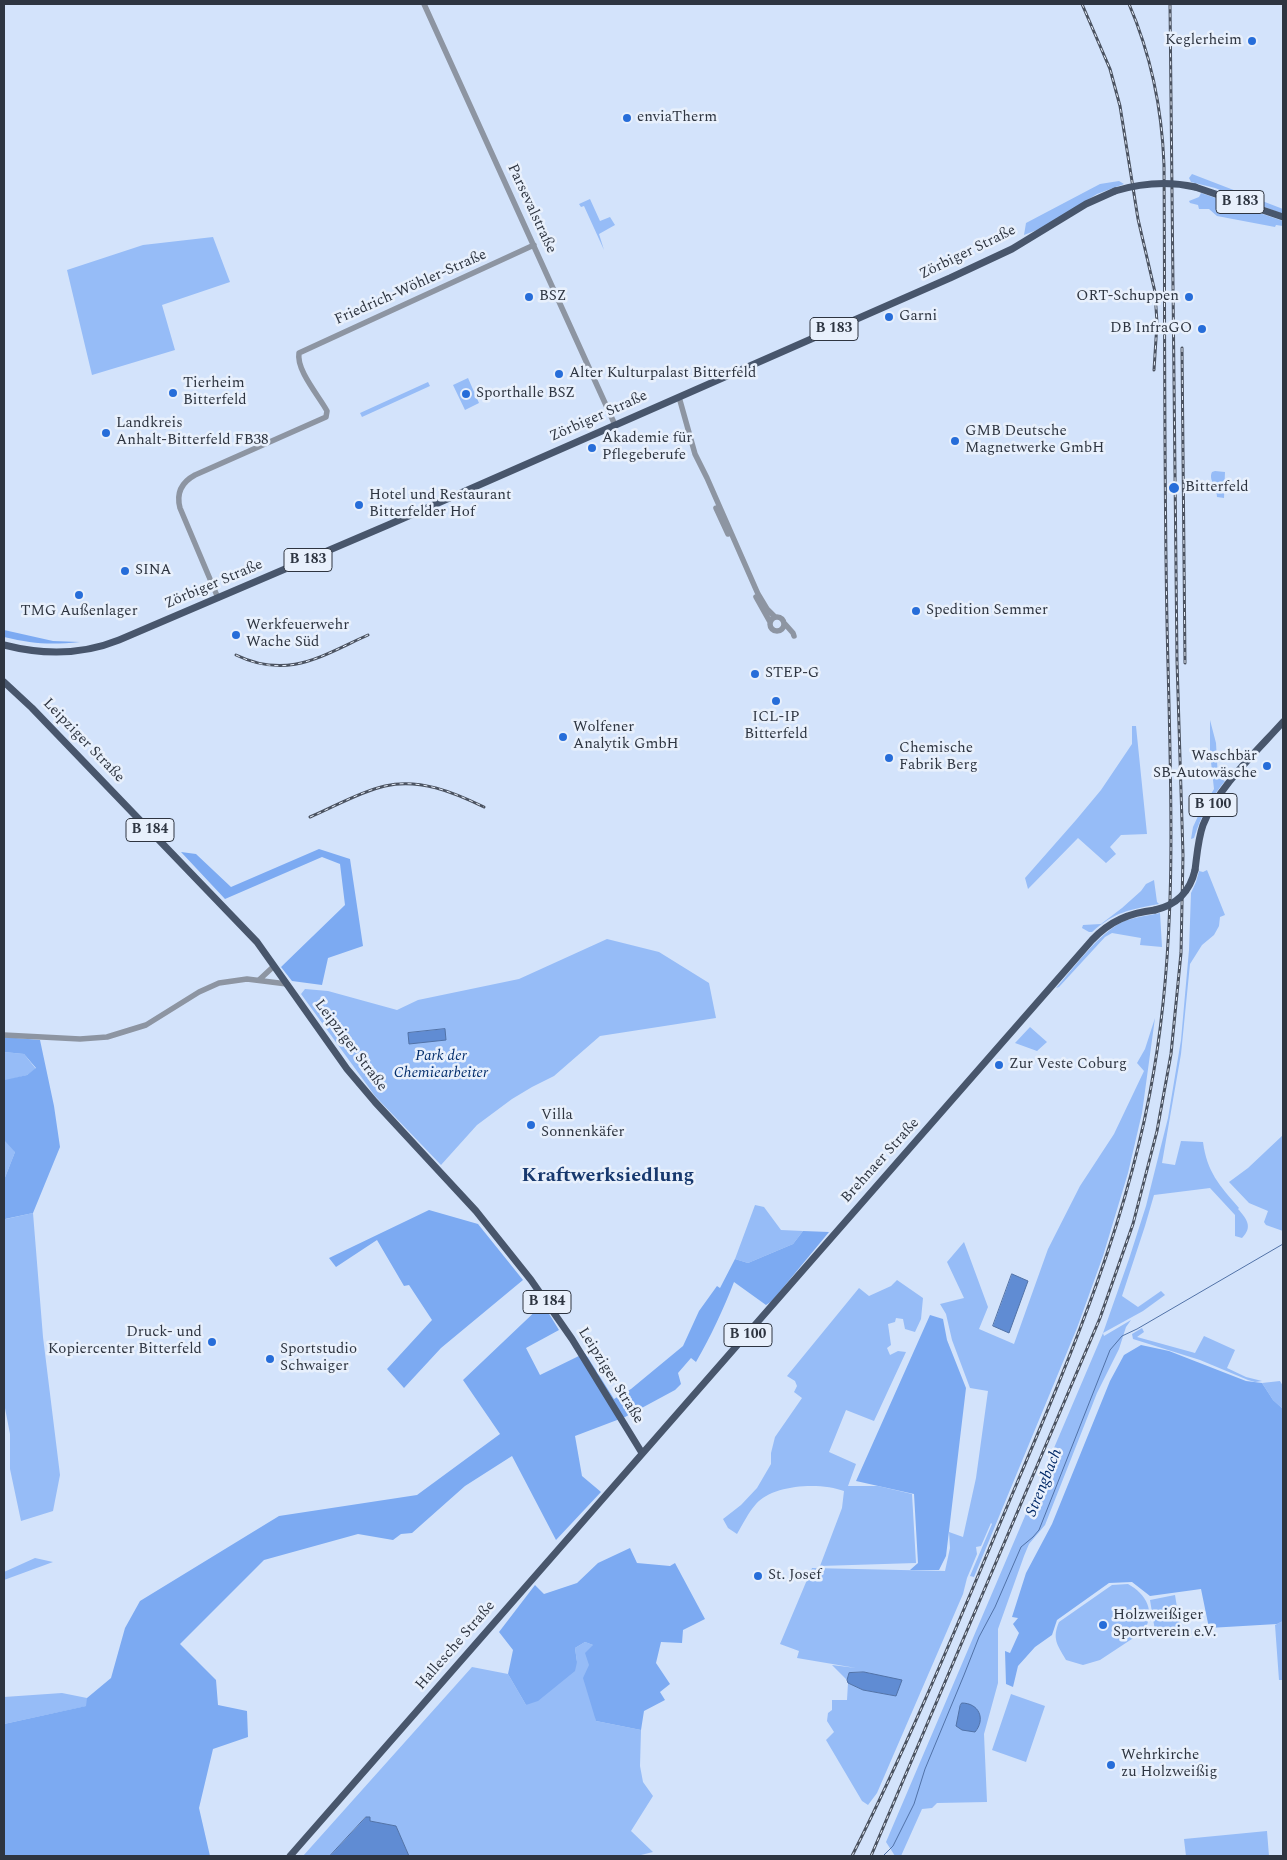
<!DOCTYPE html>
<meta charset="utf-8">
<style>
body{margin:0}
#map{position:relative;width:1287px;height:1860px;overflow:hidden;background:#d3e3fb;font-family:Spectral,serif}
canvas{display:block}
.frame{position:absolute;inset:0;border:5px solid #2e3541;pointer-events:none}
</style>
<div id="map">
<canvas width="1287" height="1860"></canvas>
<div class="frame"></div>
</div>
<script>
const ctx = document.querySelector('canvas').getContext('2d');
ctx.lineJoin = 'round';
function fillPath(path, color) { ctx.fillStyle = color; ctx.fill(path, 'evenodd'); }
function stroke(path, color, width, dash) { ctx.strokeStyle = color; ctx.lineWidth = width; ctx.lineCap = dash ? 'butt' : 'round'; ctx.setLineDash(dash || []); ctx.stroke(path); }
function write(font, color, halo, rows, align = 'center') {
  ctx.font = font + ' Spectral,serif'; ctx.lineWidth = 5; ctx.setLineDash([]); ctx.textBaseline = 'middle'; ctx.strokeStyle = halo; ctx.fillStyle = color; for (const [text, x, y, turn = 0] of rows) {
    ctx.save(); ctx.translate(x, y); ctx.rotate((+turn || 0) * Math.PI / 180); ctx.textAlign = isNaN(turn) ? turn : align; if (halo) ctx.strokeText(text, 0, 0); ctx.fillText(text, 0, 0); ctx.restore();
  }
}
const green = new Path2D(`
 M1192,174L1283,209V214L1215,188L1191,182L1189,178Z
 M1119,181L1124,184L1097,194L1042,228L1024,235L1026,223L1100,184Z
 M1201,193L1283,221V226L1276,225L1275,227L1217,216L1209,209H1199L1198,205L1190,203L1189,201L1199,197Z
 M590,199L600,221L610,217L615,225L599,234L604,250L584,206L581,207L579,204Z
 M213,237L230,282L162,305L175,350L92,375L67,270L143,245Z
 M468,378L479,403L465,410L453,385Z
 M428,382L430,386L362,417L360,413Z
 M1215,471L1225,472L1224,498L1217,497C1217,486 1208,480 1212,472Z
 M1210,720L1216,743L1218,778L1225,781C1210,799 1201,816 1194,838L1191,839L1193,827L1199,814L1214,789L1210,753Z
 M1132,726H1136L1147,834L1121,835L1110,847L1116,854L1106,863L1078,838L1028,889L1025,878L1076,820L1101,790L1132,744Z
 M1207,870L1225,915L1220,917L1219,926L1214,935L1202,945L1190,964L1181,1054L1162,1163L1175,1165L1181,1141L1203,1142C1207,1172 1219,1185 1239,1208L1238,1209C1247,1219 1253,1227 1242,1238L1235,1236V1215L1210,1188L1154,1195L1145,1226L1122,1296L1138,1307L1161,1291L1165,1295L1143,1311L1103,1333L1104,1336L1131,1320L1126,1327L1119,1349L1097,1393L1045,1525L1029,1544L1024,1556L998,1629V1683L984,1734L987,1802L937,1803L932,1808L922,1809L901,1856H895L886,1842L1103,1333L1129,1259L1146,1206L1168,1118L1181,1040L1189,950L1191,893L1196,882L1199,871L1203,872Z
 M1154,880L1157,902L1159,904C1129,910 1116,911 1092,932H1089L1082,928L1083,925L1101,924L1122,908L1141,891L1146,884Z
 M1160,913L1162,947L1140,945L1141,938L1112,933L1105,937L1059,987L1056,988C1074,968 1097,935 1122,922C1134,917 1147,916 1160,913Z
 M607,939L659,952L709,983L716,1018L600,1036L554,1076L532,1087L512,1099L477,1125L441,1165L375,1096L301,994L305,989L328,991L397,1010L418,1000L519,979Z
 M1155,1018L1142,1113L1128,1173L1103,1256L1077,1328L974,1577L970,1576L992,1524L991,1523L981,1546L976,1547L977,1554L967,1578L963,1594L877,1793L868,1805L862,1801L826,1740L834,1732L827,1721L828,1713L832,1710V1700H847L848,1683L863,1690L896,1696L870,1673L864,1672L849,1673L847,1680L832,1665L856,1668L797,1658L799,1651L780,1644L812,1568L945,1571L950,1548L949,1532L963,1537L976,1478L988,1391L970,1388L952,1340L946,1314L940,1304L964,1298L947,1262L964,1242L988,1307L979,1329L1014,1344L1048,1249L1080,1186L1114,1134L1144,1071L1137,1063L1145,1049Z
 M1030,1027L1047,1042L1037,1051L1015,1043Z
 M4,1052L24,1054L36,1069L27,1075L5,1081L15,1152L4,1180Z
 M1283,1135V1231L1266,1225L1264,1222L1268,1211L1249,1203L1229,1182L1248,1168Z
 M755,1205L764,1207L781,1230L803,1231L793,1244L748,1263L735,1259Z
 M4,1213L6,1219L33,1213L43,1337L60,1475L53,1511L21,1521L10,1469V1434L4,1403Z
 M897,1280L923,1298L921,1319L915,1332L905,1329L903,1319L896,1318L895,1322L888,1324L891,1345L887,1348L890,1355L898,1351L906,1352L874,1421L846,1410L829,1452L856,1464L848,1486H878L912,1494L916,1563L820,1566L842,1508L844,1491C821,1482 773,1484 756,1504C748,1513 743,1524 737,1534L728,1528L723,1519L741,1505L757,1488L771,1464V1453L775,1437L802,1398L794,1392L797,1386L795,1381L787,1376L859,1288L869,1296L891,1286Z
 M1142,1328L1144,1332L1137,1337L1195,1353L1204,1336L1235,1350L1227,1368L1246,1377L1262,1381L1255,1382L1248,1380L1200,1360L1133,1339L1132,1334Z
 M1280,1381L1283,1386V1409L1273,1400L1262,1383Z
 M35,1558L53,1562L4,1580V1572Z
 M1128,1584C1146,1594 1156,1611 1144,1631L1100,1660L1083,1665L1066,1660C1057,1644 1052,1639 1059,1622L1112,1585Z
 M1175,1595L1181,1632L1156,1637L1150,1600Z
 M1283,1621V1680H1279L1275,1625Z
 M585,1642L593,1645L589,1665L596,1721L641,1730L640,1766L643,1782L653,1796L631,1831L653,1852L637,1856H409L396,1826L370,1821V1817H365L330,1856H303L472,1667L508,1674L526,1705L577,1662L575,1648Z
 M62,1693L87,1698V1706L4,1724V1697Z
 M1011,1694L1045,1706L1026,1762L992,1750Z
 M1267,1831L1269,1856H1186L1184,1839Z`);
const forest = new Path2D(`
 M4,630L53,641L80,642C50,645 33,644 4,637Z
 M319,849L350,859L363,946L328,958L322,985L292,981L281,967L345,905L340,864L322,857L225,899L181,852L196,854L231,887Z
 M4,1037L40,1040L54,1106L60,1147L33,1213L5,1219L4,1180L15,1152L5,1141V1080L27,1075L36,1068L24,1054L4,1052Z
 M429,1210L478,1224L523,1280L441,1348L404,1388L387,1369L432,1320L409,1285L404,1286L377,1240L336,1267L329,1258Z
 M803,1231L829,1232L772,1301L766,1305L734,1282C723,1310 711,1336 696,1362L691,1358L678,1373L681,1384L675,1390L625,1417L575,1436L582,1476L601,1492L556,1540L512,1456L465,1486L412,1533L401,1534L393,1540L358,1534L264,1560L180,1644L216,1680L218,1705L247,1711L248,1737L213,1749L199,1808L210,1856H4V1724L86,1706L87,1698L111,1678L125,1628L140,1601L279,1516L417,1495L500,1434L463,1380L543,1304L559,1330L526,1348L540,1375L585,1353L614,1399L631,1389L683,1346L699,1311L717,1286L720,1288L735,1259L748,1263L793,1244Z
 M930,1315L943,1319L947,1340L966,1388L946,1556L939,1570H910L918,1563L914,1494L856,1481Z
 M1141,1345L1169,1351L1246,1381L1262,1383L1273,1400L1283,1409V1621L1277,1624L1209,1628L1201,1589L1150,1596L1132,1582L1109,1583L1057,1620L1052,1635L1035,1647L1018,1666L1013,1687L1006,1684L1005,1651L1010,1653L1019,1633L1013,1624L1018,1618L1012,1617L1026,1573L1052,1524L1110,1381L1124,1355Z
 M630,1548L637,1563L670,1566L675,1563L705,1619L683,1630L682,1643L661,1642L656,1663L670,1684L660,1692L665,1700L644,1711L641,1730L596,1721L583,1678L589,1665L585,1653L593,1645L585,1642L575,1648L577,1662L575,1671L538,1701L526,1705L508,1674L513,1650L499,1632L535,1585L544,1594L577,1583L598,1563Z`);
const water = new Path2D(`
 M445,1029L446,1040L409,1044L408,1033Z
 M1012,1274L1028,1281L1009,1333L993,1326Z
 M864,1672L902,1680L896,1696L863,1690L848,1683L847,1680L849,1673Z
 M962,1703C979,1703 986,1719 975,1732L962,1730L956,1726L960,1706Z
 M366,1817H370V1821L396,1826L409,1856H330Z`);
const stream = new Path2D(`
 M883,1856L893,1846L914,1804L925,1769L964,1675L979,1637L995,1607L1021,1547L1033,1537L1039,1530L1110,1350L1122,1336L1137,1329L1283,1244`);
const minor = new Path2D(`
 M424,4L615,425
 M679,397L695,454L707,478L758,594L767,609L775,617
 M716,508L728,534
 M756,597L770,622
 M218,598L180,508C176,493 182,482 195,475L326,417L327,411C319,396 296,370 299,353L534,245
 M770 624a7 7 0 1 1 14 0a7 7 0 1 1-14 0Z
 M785,624L793,633L794,636
 M259,980L274,966
 M4,1035L80,1039L107,1037L146,1025L199,992L219,983L247,979L287,984`);
const major = new Path2D(`
 M1195,187L1283,217
 M4,645C43,655 82,655 119,640L388,525L950,278L1012,249L1086,204L1115,191
 M4,682L32,708L257,942L347,1069L375,1102L476,1211L531,1280L572,1339L642,1453
 M1195,870C1197,855 1198,839 1203,825C1217,788 1257,751 1283,722
 M290,1856L1092,940C1110,921 1129,913 1155,910`);
const rail = new Path2D(`
 M1082,4L1110,69L1120,106L1138,219L1155,292L1157,323L1154,370
 M1182,348L1185,663
 M236,655C288,680 321,656 368,635
 M310,817C334,807 359,792 385,786C419,778 453,792 484,807
 M852,1856C910,1741 959,1621 1009,1502C1068,1362 1129,1222 1154,1070C1179,922 1170,772 1167,622C1164,470 1165,317 1164,165C1162,109 1151,55 1129,4
 M871,1856L1100,1318L1133,1224L1157,1131L1171,1054L1181,953L1183,855L1177,661L1170,4`);
const majorBridge = new Path2D(`
 M1115,191C1142,183 1168,181 1195,187
 M1155,910C1176,905 1190,892 1195,870`);
const markers = [
 [1252,41,5,"#266dd9"],
 [627,118,5,"#266dd9"],
 [529,297,5,"#266dd9"],
 [1189,297,5,"#266dd9"],
 [889,317,5,"#266dd9"],
 [1202,329,5,"#266dd9"],
 [559,374,5,"#266dd9"],
 [173,393,5,"#266dd9"],
 [466,394,5,"#266dd9"],
 [106,433,5,"#266dd9"],
 [955,441,5,"#266dd9"],
 [592,448,5,"#266dd9"],
 [1174,488,6,"#266dd9"],
 [359,505,5,"#266dd9"],
 [125,571,5,"#266dd9"],
 [79,595,5,"#266dd9"],
 [916,611,5,"#266dd9"],
 [236,635,5,"#266dd9"],
 [755,674,5,"#266dd9"],
 [776,701,5,"#266dd9"],
 [563,737,5,"#266dd9"],
 [889,758,5,"#266dd9"],
 [1267,766,5,"#266dd9"],
 [999,1065,5,"#266dd9"],
 [531,1125,5,"#266dd9"],
 [212,1342,5,"#266dd9"],
 [270,1359,5,"#266dd9"],
 [758,1576,5,"#266dd9"],
 [1103,1625,5,"#266dd9"],
 [1111,1765,5,"#266dd9"]
];
const shields = [
 [1240,202,48],
 [834,329,48],
 [308,560,48],
 [1213,805,48],
 [150,830,48],
 [547,1302,48],
 [748,1335,48]
];
const shieldNames = [
 ["B 183",1240,202],
 ["B 183",834,329],
 ["B 183",308,560],
 ["B 100",1213,805],
 ["B 184",150,830],
 ["B 184",547,1302],
 ["B 100",748,1335]
];
const poiNames = [
 ["Keglerheim",1242,41,"right"],
 ["enviaTherm",637,118],
 ["BSZ",539,297],
 ["ORT-Schuppen",1179,297,"right"],
 ["Garni",899,317],
 ["DB InfraGO",1192,329,"right"],
 ["Alter Kulturpalast Bitterfeld",569,374],
 ["Tierheim",183,384],
 ["Bitterfeld",183,401],
 ["Sporthalle BSZ",476,394],
 ["Landkreis",116,424],
 ["Anhalt-Bitterfeld FB38",116,441],
 ["GMB Deutsche",965,432],
 ["Magnetwerke GmbH",965,449],
 ["Akademie für",602,439],
 ["Pflegeberufe",602,456],
 ["Bitterfeld",1185,488],
 ["Hotel und Restaurant",369,496],
 ["Bitterfelder Hof",369,513],
 ["SINA",135,571],
 ["Spedition Semmer",926,611],
 ["TMG Außenlager",79,612,"center"],
 ["Werkfeuerwehr",246,626],
 ["Wache Süd",246,643],
 ["STEP-G",765,674],
 ["ICL-IP",776,718,"center"],
 ["Bitterfeld",776,735,"center"],
 ["Wolfener",573,728],
 ["Analytik GmbH",573,745],
 ["Chemische",899,749],
 ["Fabrik Berg",899,766],
 ["Waschbär",1257,757,"right"],
 ["SB-Autowäsche",1257,774,"right"],
 ["Zur Veste Coburg",1009,1065],
 ["Villa",541,1116],
 ["Sonnenkäfer",541,1133],
 ["Druck- und",202,1333,"right"],
 ["Kopiercenter Bitterfeld",202,1350,"right"],
 ["Sportstudio",280,1350],
 ["Schwaiger",280,1367],
 ["St. Josef",768,1576],
 ["Holzweißiger",1113,1616],
 ["Sportverein e.V.",1113,1633],
 ["Wehrkirche",1121,1756],
 ["zu Holzweißig",1121,1773]
];
const streetNames = [
 ["Parsevalstraße",531,209,65],
 ["Zörbiger Straße",968,253,-26],
 ["Friedrich-Wöhler-Straße",411,288,-24],
 ["Zörbiger Straße",599,417,-24],
 ["Zörbiger Straße",214,585,-23],
 ["Leipziger Straße",83,741,46],
 ["Leipziger Straße",350,1046,53],
 ["Brehnaer Straße",881,1161,-48],
 ["Leipziger Straße",610,1376,58],
 ["Hallesche Straße",456,1646,-49]
];
const parkNames = [
 ["Park der",441,1057],
 ["Chemiearbeiter",441,1074]
];
const waterNames = [
 ["Strengbach",1045,1483,-68]
];
const districtNames = [
 ["Kraftwerksiedlung",608,1177]
];
fillPath(green, '#96bcf7');
fillPath(forest, '#7caaf2');
fillPath(water, '#608cd3');
stroke(water, '#5172a7', 1);
stroke(stream, '#5172a7', 1);
stroke(minor, '#8d95a2', 5.5);
stroke(major, '#48566c', 7);
stroke(rail, '#4b5361', 3);
stroke(rail, '#e8f0fc', 1, [4]);
stroke(majorBridge, '#48566c', 7);
for (const [x, y, r, color] of markers) { const dot = new Path2D(); dot.arc(x, y, r, 0, 2 * Math.PI); ctx.fillStyle = color; ctx.fill(dot); stroke(dot, '#e8f0fc', 2); }
for (const [x, y, w] of shields) { const box = new Path2D(); box.roundRect(x - w / 2, y - 11.5, w, 23, 4); ctx.fillStyle = '#e8f0fc'; ctx.fill(box); stroke(box, '#2e3541', 1); }
write('bold 14px', '#2e3541', null, shieldNames);
write('15px', '#2e3541', '#e8f0fc', poiNames, 'left');
write('15px', '#2e3541', '#e8f0fc', streetNames);
write('italic 15px', '#042f6d', '#e8f0fc', parkNames);
write('italic 16px', '#002866', '#e8f0fc', waterNames);
write('bold 20px', '#18396e', '#e8f0fc', districtNames);
</script>
